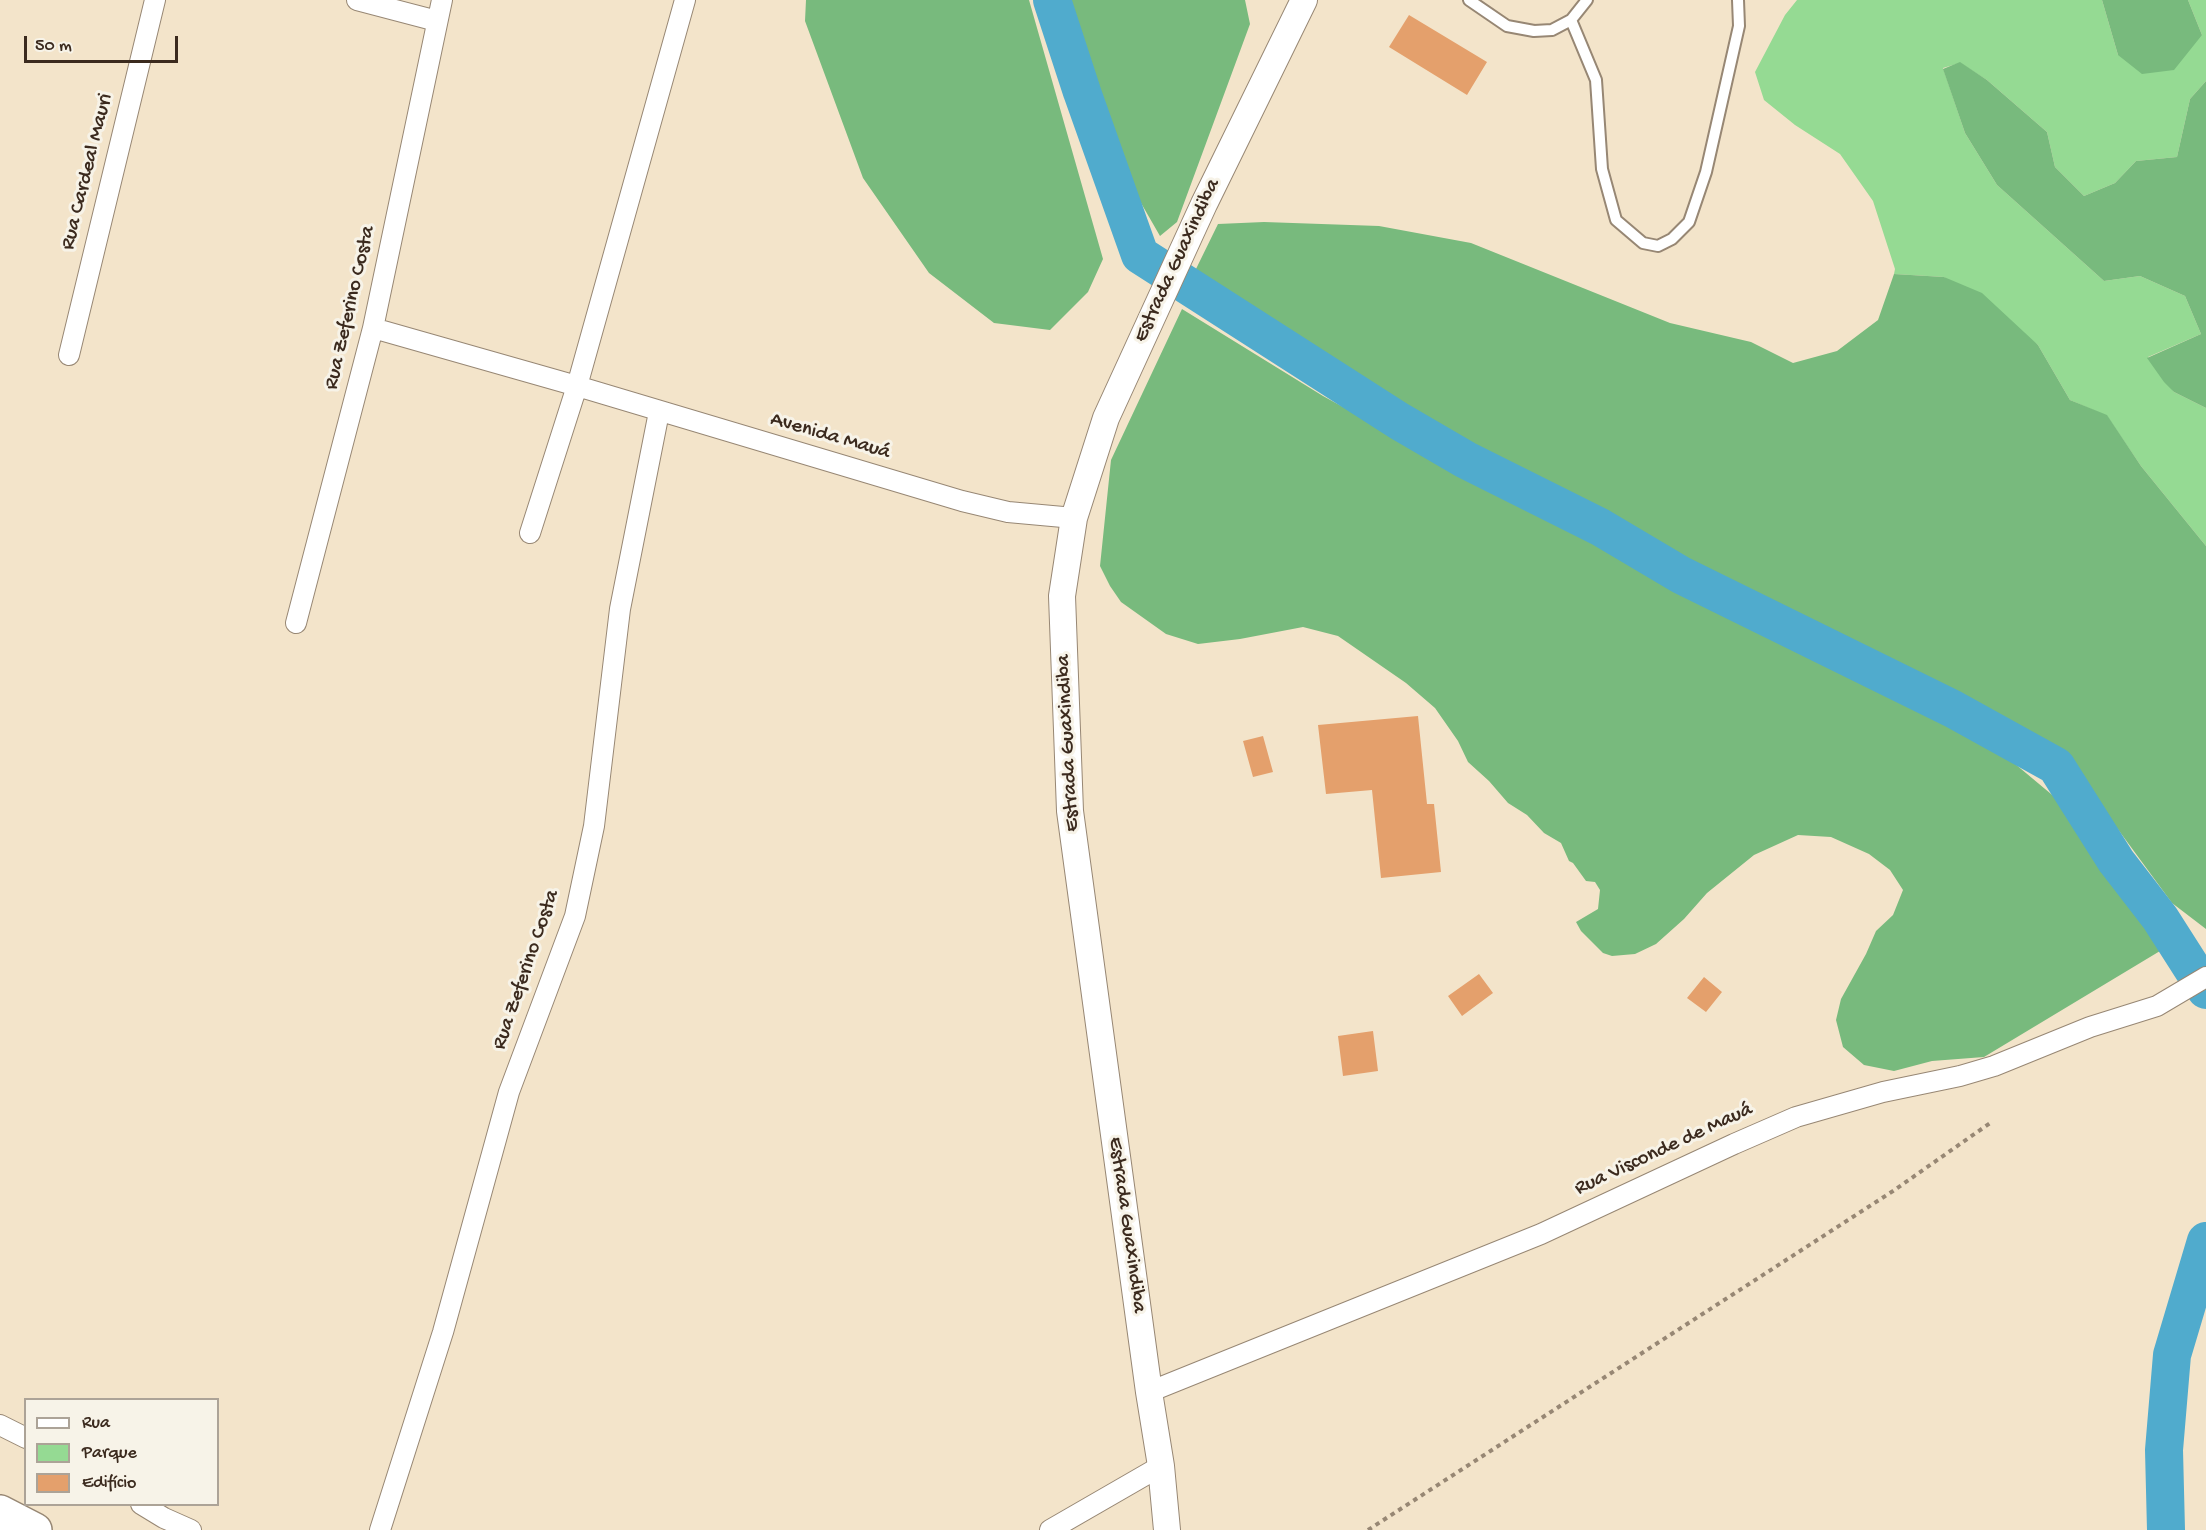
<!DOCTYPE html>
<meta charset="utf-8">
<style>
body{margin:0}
#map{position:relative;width:2206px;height:1530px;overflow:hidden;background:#f3e4ca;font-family:"Gochi Hand",sans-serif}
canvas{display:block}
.legend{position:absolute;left:24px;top:1398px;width:195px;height:108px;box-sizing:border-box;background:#f7f3e8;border:2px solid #aca397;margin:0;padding:8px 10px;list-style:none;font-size:18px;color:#3b2a1e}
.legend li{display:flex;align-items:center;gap:12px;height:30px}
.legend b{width:30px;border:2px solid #aca397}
.scale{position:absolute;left:24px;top:36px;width:154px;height:27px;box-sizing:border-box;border:3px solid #3b2a1e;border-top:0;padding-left:8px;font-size:18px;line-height:21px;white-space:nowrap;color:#3b2a1e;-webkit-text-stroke:4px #f7f3e8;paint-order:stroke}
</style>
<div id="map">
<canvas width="2206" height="1530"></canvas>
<ul class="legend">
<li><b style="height:8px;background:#fff"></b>Rua</li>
<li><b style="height:16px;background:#95da93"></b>Parque</li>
<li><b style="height:16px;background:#e4a06c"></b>Edifício</li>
</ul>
<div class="scale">50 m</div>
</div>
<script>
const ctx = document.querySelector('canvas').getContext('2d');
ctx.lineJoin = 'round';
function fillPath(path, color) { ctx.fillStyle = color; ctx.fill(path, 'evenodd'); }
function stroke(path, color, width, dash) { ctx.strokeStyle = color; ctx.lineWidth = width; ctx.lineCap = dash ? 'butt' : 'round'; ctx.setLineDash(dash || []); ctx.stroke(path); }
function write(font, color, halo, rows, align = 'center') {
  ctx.font = font + ' "Gochi Hand",sans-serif'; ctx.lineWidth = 6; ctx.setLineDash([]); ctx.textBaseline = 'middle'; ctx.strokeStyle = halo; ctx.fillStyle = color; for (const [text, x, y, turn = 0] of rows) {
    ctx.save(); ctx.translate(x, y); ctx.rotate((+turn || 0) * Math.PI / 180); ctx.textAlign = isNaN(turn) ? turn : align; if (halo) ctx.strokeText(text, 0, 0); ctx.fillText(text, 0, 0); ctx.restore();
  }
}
const green = new Path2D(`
 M1797,0H2102L2118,55L2202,35L2188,0H2206V81L2190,99L2177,157L2136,161L2115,183L2084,196L2055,167L2047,132L1987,80L1960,63L1943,68L1965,133L1997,185L2104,281L2140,276L2185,296L2201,334L2148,357L2174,392L2206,408V546L2141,466L2107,416L2070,400L2038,345L1944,277L1894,274L1895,269L1873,201L1840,154L1795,125L1764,100L1755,72L1785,15Z`);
const forest = new Path2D(`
 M806,0H1029L1103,259L1088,292L1050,330L994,323L929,273L863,178L805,21Z
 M1069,0H1245L1250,24L1177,222L1160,236L1141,203L1126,187Z
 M2102,0H2188L2202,35L2174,70L2142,74L2118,55Z
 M1960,62L1987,80L2047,132L2055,167L2084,196L2115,183L2136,161L2177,157L2190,99L2206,81V408L2174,392L2164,382L2147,358L2201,334L2185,296L2140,276L2104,281L1997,185L1965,133L1943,69Z
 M1264,222L1379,226L1471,243L1670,323L1751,342L1793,363L1837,351L1878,320L1894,274L1944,277L1982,293L2038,345L2070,400L2107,415L2141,466L2206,546V929L2172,903L2084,783L1999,726L1694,567L1391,397L1195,271L1218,224Z
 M1182,309L1323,396L1606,551L2002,753L2069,809L2160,951L1984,1057L1932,1061L1894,1071L1864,1065L1843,1047L1836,1020L1841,999L1866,954L1876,931L1893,915L1903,890L1890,870L1869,854L1831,837L1798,835L1754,855L1707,893L1684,919L1656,944L1635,954L1612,956L1603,953L1581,931L1576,922L1598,909L1600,890L1595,882L1586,881L1573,863L1569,861L1561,843L1544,833L1527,815L1508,803L1489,781L1468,762L1458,741L1435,708L1406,683L1338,636L1303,627L1240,639L1198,644L1166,634L1121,602L1110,586L1100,566L1111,460Z`);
const river = new Path2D(`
 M1052,0L1082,92L1140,255L1399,421L1466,460L1600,527L1681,575L1953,709L2056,766L2116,861L2160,918L2206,990
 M2166,1530L2164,1450L2172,1355L2206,1241`);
const building = new Path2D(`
 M1409,15L1487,62L1467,95L1389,47Z
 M1418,716L1427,804H1434L1441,872L1381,878L1372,790L1326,794L1318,725Z
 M1263,736L1273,772L1253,777L1243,741Z
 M1479,974L1493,993L1462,1016L1448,996Z
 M1704,977L1722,992L1706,1012L1687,998Z
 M1373,1031L1378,1071L1343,1076L1338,1036Z`);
const path = new Path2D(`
 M1368,1530L1893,1191L1993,1121`);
const service = new Path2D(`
 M1469,0L1507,26L1534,31L1552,30L1571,20L1587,0
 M1571,20L1596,80L1602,169L1616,220L1643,243L1658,246L1672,239L1689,222L1706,172L1739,26L1738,0`);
const minor = new Path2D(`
 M357,0L437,21
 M373,328L577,386L962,501L1008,512L1074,518
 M69,355L155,0
 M530,533L577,386L685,0
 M296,623L373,328L442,0
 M1149,1392L1541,1234L1734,1144L1796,1117L1883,1092L1960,1076L1994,1066L2090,1027L2157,1006L2206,977
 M0,1425L26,1438
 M141,1504L164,1518L191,1530
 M380,1530L443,1332L509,1092L575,916L594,826L620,609L659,412
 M1050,1530L1161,1466`);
const tertiary = new Path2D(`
 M1167,1530L1161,1466L1149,1392L1070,811L1062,596L1074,518L1106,418L1204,204L1304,0`);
const motorway = new Path2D(`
 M0,1512L35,1530`);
const streetNames = [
 ["Rua Cardeal Mauri",88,172,-76],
 ["Estrada Guaxindiba",1178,261,-65],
 ["Rua Zeferino Costa",351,308,-77],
 ["Avenida Mauá",830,437,16],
 ["Estrada Guaxindiba",1069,743,-93],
 ["Rua Zeferino Costa",527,970,-71],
 ["Rua Visconde de Mauá",1664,1150,-25],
 ["Estrada Guaxindiba",1126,1225,82]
];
fillPath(green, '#95da93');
fillPath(forest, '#78ba7d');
stroke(river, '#50abcd', 38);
fillPath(building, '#e4a06c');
stroke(service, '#978774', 14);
stroke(minor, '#978774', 22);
stroke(tertiary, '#978774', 28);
stroke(motorway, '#978774', 36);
stroke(path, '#978774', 4, [4.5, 4.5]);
stroke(service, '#fff', 10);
stroke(minor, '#fff', 20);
stroke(tertiary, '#fff', 26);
stroke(motorway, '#fff', 33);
write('21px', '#3b2a1e', '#f7f3e8', streetNames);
</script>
